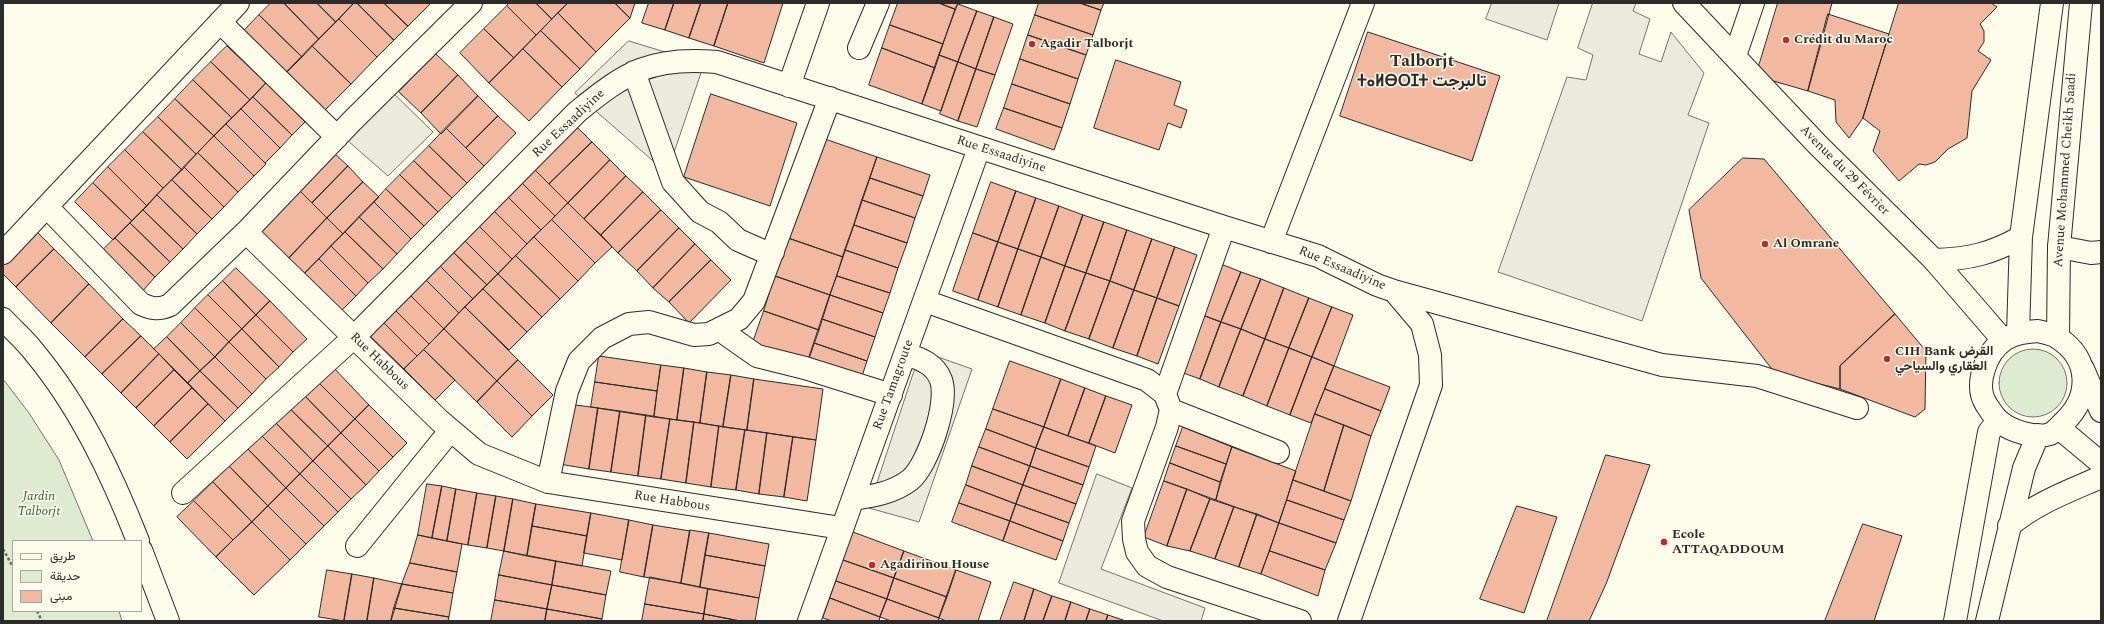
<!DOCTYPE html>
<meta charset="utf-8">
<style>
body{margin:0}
#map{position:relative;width:2104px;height:624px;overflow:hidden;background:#fdfbea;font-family:Spectral,Vazirmatn,serif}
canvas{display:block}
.frame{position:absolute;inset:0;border:4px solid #2b2b2b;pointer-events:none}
.legend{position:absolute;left:12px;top:540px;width:130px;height:72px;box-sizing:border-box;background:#fdfbea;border:1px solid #a9a89e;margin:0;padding:5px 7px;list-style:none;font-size:12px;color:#2b2b2b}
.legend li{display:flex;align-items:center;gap:8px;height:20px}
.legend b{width:20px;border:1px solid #a9a89e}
</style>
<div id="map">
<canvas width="2104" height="624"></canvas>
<div class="frame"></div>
<ul class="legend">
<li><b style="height:5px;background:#fdfbea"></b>طريق</li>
<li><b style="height:11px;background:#deebd1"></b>حديقة</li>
<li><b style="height:11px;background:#f2b8a0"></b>مبنى</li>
</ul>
</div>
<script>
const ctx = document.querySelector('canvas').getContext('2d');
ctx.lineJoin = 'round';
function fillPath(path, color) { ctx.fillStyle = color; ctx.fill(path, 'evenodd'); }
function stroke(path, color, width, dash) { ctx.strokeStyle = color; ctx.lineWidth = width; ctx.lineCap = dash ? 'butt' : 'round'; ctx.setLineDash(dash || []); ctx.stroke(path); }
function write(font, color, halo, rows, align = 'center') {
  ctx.font = font + ' Spectral,Vazirmatn,"Noto Sans Tifinagh",serif'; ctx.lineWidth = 3; ctx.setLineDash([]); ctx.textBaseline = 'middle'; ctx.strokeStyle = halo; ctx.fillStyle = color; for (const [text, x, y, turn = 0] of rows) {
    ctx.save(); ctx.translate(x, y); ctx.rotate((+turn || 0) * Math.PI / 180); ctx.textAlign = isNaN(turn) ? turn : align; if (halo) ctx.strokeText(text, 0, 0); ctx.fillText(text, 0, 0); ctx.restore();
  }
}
const green = new Path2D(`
 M1999 383a34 34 0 1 1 68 0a34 34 0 1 1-68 0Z
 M3,379L29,413L59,460L93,541H13V611H119L122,621H3Z`);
const parking = new Path2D(`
 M1492,3H1559L1547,40L1486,19Z
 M1593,3H1636L1633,11L1650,19L1639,54L1661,62L1671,32L1704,73L1688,115L1709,123L1642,321L1498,272L1567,77L1586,80L1593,55L1578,48Z
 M629,41L704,64L667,173L575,93Z
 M385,85L433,132L388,176L339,133Z
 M921,351L972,369L919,522L869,508Z
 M1097,474L1132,488L1101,569L1205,608L1201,621H1163L1059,583Z`);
const building = new Path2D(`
 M271,3H284L319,39L302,57L259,15Z
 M284,3H317L336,22L319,39Z
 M317,3H354L336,22Z
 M354,3H357L394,40L377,57L339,19Z
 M357,3H384L408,26L394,40Z
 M384,3H431L408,26Z
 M509,3H536L552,19L536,35L507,6Z
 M536,3H568L552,19Z
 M568,3H615L630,18L596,52L558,13Z
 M615,3H635L630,18Z
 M649,3H674L665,30L642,23Z
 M674,3H701L689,38L665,30Z
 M701,3H728L714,46L689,38Z
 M728,3H783L764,63L714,46Z
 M898,3H939L955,9L943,44L890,25Z
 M939,3H958L955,9Z
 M1039,3H1080L1101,10L1093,35L1035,15Z
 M1080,3H1104L1101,10Z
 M1778,3H1832L1808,91L1756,76Z
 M1899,3H1991L1997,7L1980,24L1984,31V42L1978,51L1991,60L1972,91L1967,138L1948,149L1935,162L1926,165L1919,164L1899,181L1873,151L1880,131L1863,118Z
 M958,4L977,11L958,62L939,55Z
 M507,6L536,35L514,58L484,29Z
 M977,11L994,17L976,69L958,62Z
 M558,13L596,52L580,69L541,31Z
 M1828,14L1889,34L1863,118L1849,138L1836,122L1835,100L1808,91Z
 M259,15L302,57L284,75L242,33Z
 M1035,15L1093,35L1086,55L1028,35Z
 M994,17L1013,24L995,75L976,69Z
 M339,19L377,57L351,84L312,46Z
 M890,25L943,44L935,68L882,48Z
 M484,29L514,58L489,83L460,53Z
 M541,31L580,69L562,87L523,49Z
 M1368,32L1500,76L1472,161L1340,116Z
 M1028,35L1086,55L1078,79L1020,59Z
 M227,46L266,83L250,100L211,62Z
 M312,46L351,84L322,113L284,75Z
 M882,48L935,68L922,104L869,85Z
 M523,49L562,87L529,121L489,83Z
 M436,54L458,75L421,113L399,92Z
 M939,55L958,62L941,111L922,104Z
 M1020,59L1078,79L1070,104L1012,84Z
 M1116,60L1181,82L1174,105L1187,110L1181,128L1168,123L1159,150L1094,128Z
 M211,62L250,100L232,118L193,80Z
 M958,62L976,69L958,121L940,114Z
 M976,69L995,75L977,127L958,121Z
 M458,75L478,96L441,134L421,113Z
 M193,80L232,118L214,136L175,99Z
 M266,83L305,122L292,135L253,97Z
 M1012,84L1070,104L1062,128L1004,108Z
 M711,94L797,123L770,206L684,177Z
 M478,96L498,116L466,148L446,128Z
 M253,97L292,135L280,148L241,109Z
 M175,99L214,136L196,154L158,117Z
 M1004,108L1062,128L1054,150L996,129Z
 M241,109L280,148L265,163L226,124Z
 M498,116L516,133L484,166L466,148Z
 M158,117L196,154L182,170L143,132Z
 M226,124L266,164L254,176L214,136Z
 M574,124L592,142L549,184L532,167Z
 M446,128L484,166L467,183L429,146Z
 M143,132L182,170L163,188L125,150Z
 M214,136L254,176L238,192L198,153Z
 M822,138L877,157L843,257L788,238Z
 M592,142L610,160L568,203L549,184Z
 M429,146L467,183L452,198L414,161Z
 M125,150L163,188L147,206L108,167Z
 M198,153L238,192L224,207L184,167Z
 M334,153L348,166L312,203L298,189Z
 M877,157L930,175L923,196L870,178Z
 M1743,158L1764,159L1895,314L1840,366V389L1775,373L1701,278L1689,210Z
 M610,160L626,176L584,219L568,203Z
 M414,161L452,198L438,212L400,175Z
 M348,166L363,182L327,218L312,203Z
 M108,167L147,206L132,221L93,183Z
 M184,167L224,207L212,219L172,180Z
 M532,167L568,203L555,216L519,180Z
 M400,175L438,212L424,226L386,189Z
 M626,176L643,192L601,235L584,219Z
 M870,178L923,196L915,218L862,200Z
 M172,180L212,219L197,234L157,195Z
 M519,180L555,216L541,230L505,194Z
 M363,182L379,197L343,234L327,218Z
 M991,182L1016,191L998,242L973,233Z
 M93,183L132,221L113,240L75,202Z
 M298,189L327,218L288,259L258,230Z
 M386,189L424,226L411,239L374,202Z
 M1016,191L1036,198L1018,249L998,242Z
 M643,192L661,210L618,253L601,235Z
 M505,194L541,230L527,244L491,208Z
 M157,195L197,234L183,249L143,210Z
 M1036,198L1059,206L1041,257L1018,249Z
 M862,200L915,218L907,243L854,225Z
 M374,202L411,239L397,254L359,217Z
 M568,203L612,247L595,263L552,220Z
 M1059,206L1083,215L1065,266L1041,257Z
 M491,208L527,244L512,259L476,223Z
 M143,210L183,249L170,262L130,223Z
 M661,210L679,228L637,271L618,253Z
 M1083,215L1104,222L1086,273L1065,266Z
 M359,217L397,254L383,269L345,232Z
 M327,218L343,234L304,274L288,259Z
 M552,220L595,263L578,281L534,237Z
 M1104,222L1127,230L1110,281L1086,273Z
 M130,223L170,262L155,277L115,238Z
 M476,223L512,259L498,274L462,238Z
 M854,225L907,243L898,268L845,250Z
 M679,228L695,244L653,288L637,271Z
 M1127,230L1152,239L1134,290L1110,281Z
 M36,231L54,249L16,287L3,274V264Z
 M345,232L383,269L368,283L331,246Z
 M973,233L998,242L978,300L953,291Z
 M534,237L578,281L560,299L516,256Z
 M115,238L155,277L141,293L100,253Z
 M462,238L498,274L487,285L450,249Z
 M788,238L843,257L830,295L775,276Z
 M1152,239L1175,247L1157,298L1134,290Z
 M998,242L1018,249L998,307L978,300Z
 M695,244L711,260L669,302L653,288Z
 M331,246L368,283L356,296L319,259Z
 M1175,247L1197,255L1179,306L1157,298Z
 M54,249L89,284L51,323L16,287Z
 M450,249L487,285L473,299L437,263Z
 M1018,249L1041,257L1021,315L998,307Z
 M845,250L898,268L890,293L837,276Z
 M516,256L560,299L542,317L498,274Z
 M1041,257L1065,266L1045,323L1021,315Z
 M319,259L356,296L341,311L304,274Z
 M711,260L731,280L689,323L669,302Z
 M1216,262L1241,272L1221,322L1197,313Z
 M437,263L473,299L459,313L423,277Z
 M1065,266L1086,273L1065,331L1045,323Z
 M236,268L270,301L256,315L223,281Z
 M1241,272L1261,279L1241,329L1221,322Z
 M1086,273L1110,281L1089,339L1065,331Z
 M498,274L542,317L527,332L483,289Z
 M775,276L830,295L819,330L764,311Z
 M837,276L890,293L883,313L830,295Z
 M423,277L459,313L444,329L408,293Z
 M1261,279L1284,288L1265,339L1241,329Z
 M223,281L256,315L242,329L208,295Z
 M1110,281L1134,290L1113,348L1089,339Z
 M89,284L123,319L85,357L51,323Z
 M1284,288L1309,298L1289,348L1265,339Z
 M483,289L527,332L509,350L465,307Z
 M1134,290L1157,298L1137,356L1113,348Z
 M408,293L444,329L429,344L393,308Z
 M208,295L242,329L229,342L195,308Z
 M830,295L883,313L875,337L822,319Z
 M1157,298L1179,306L1158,364L1137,356Z
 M1309,298L1332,307L1312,357L1289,348Z
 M270,301L307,339L293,352L256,315Z
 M465,307L518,360L497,381L444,329Z
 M1332,307L1353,315L1334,366L1312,357Z
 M195,308L229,342L215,357L181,323Z
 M393,308L429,344L417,356L381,320Z
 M764,311L819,330L806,367L751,348Z
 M1197,313L1221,322L1200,379L1175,370Z
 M1895,314L1926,351L1925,409L1915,417L1840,389V366Z
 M256,315L293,352L279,367L242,329Z
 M123,319L141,336L102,374L85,357Z
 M822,319L875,337L867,361L814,343Z
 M381,320L417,356L404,369L367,333Z
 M1221,322L1241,329L1219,387L1200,379Z
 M181,323L215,357L200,371L167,337Z
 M242,329L279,367L266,379L229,342Z
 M444,329L497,381L477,402L424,350Z
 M1241,329L1265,339L1243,396L1219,387Z
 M141,336L159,354L121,393L102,374Z
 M167,337L200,371L188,383L154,349Z
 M1265,339L1289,348L1267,406L1243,396Z
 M229,342L266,379L252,394L215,357Z
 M814,343L867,361L859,385L806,367Z
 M1289,348L1312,357L1290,415L1267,406Z
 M424,350L455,380L435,400L404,369Z
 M159,354L174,370L136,408L121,393Z
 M599,356L661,365L657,391L595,382Z
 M215,357L252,394L238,408L200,371Z
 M1312,357L1334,366L1311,423L1290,415Z
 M518,360L553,395L532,416L497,381Z
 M1010,361L1061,379L1044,427L993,409Z
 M331,365L369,405L355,419L316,380Z
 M661,365L684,368L677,420L654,417Z
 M1334,366L1390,387L1381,411L1325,389Z
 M684,368L707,372L700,423L677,420Z
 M174,370L192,388L154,426L136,408Z
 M200,371L238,408L225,421L188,383Z
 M707,372L731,375L723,427L700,423Z
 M731,375L754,379L747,430L723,427Z
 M754,379L823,389L816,440L747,430Z
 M1061,379L1085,388L1068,436L1044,427Z
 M316,380L355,419L341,433L302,393Z
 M497,381L532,416L512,437L477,402Z
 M595,382L657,391L654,417L591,407Z
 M192,388L208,404L170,442L154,426Z
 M1085,388L1106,396L1089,443L1068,436Z
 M1325,389L1381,411L1371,436L1315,414Z
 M302,393L341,433L328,446L288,407Z
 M1106,396L1132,405L1115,453L1089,443Z
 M208,404L225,421L187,459L170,442Z
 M568,404L598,408L589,469L559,464Z
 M369,405L407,443L393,457L355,419Z
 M288,407L328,446L313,461L274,421Z
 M598,408L620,411L611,472L589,469Z
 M993,409L1044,427L1036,448L986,429Z
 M620,411L646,415L638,476L611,472Z
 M1315,414L1344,425L1324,491L1293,480Z
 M646,415L670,419L661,479L638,476Z
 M355,419L393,457L379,471L341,433Z
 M670,419L694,422L686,483L661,479Z
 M274,421L313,461L300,474L261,435Z
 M694,422L719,426L711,487L686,483Z
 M1344,425L1371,436L1351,501L1324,491Z
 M719,426L745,430L736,490L711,487Z
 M1044,427L1096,446L1089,467L1036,448Z
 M1183,427L1232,447L1226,464L1176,446Z
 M986,429L1036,448L1030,466L979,447Z
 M745,430L767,433L759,494L736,490Z
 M341,433L379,471L366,485L328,446Z
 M767,433L793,437L784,497L759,494Z
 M261,435L300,474L286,488L247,448Z
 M793,437L816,440L807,501L784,497Z
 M328,446L366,485L351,499L313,461Z
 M1176,446L1226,464L1220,482L1170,463Z
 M979,447L1030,466L1023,485L972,466Z
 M1232,447L1296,471L1279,523L1216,500Z
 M247,448L286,488L268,506L229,466Z
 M1036,448L1089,467L1083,485L1030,466Z
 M1606,455L1650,465L1606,584L1589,621H1547Z
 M313,461L351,499L338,512L300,474Z
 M1170,463L1220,482L1216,500L1164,481Z
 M229,466L268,506L252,522L213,482Z
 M972,466L1023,485L1016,504L966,485Z
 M1030,466L1083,485L1076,504L1023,485Z
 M300,474L338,512L324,526L286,488Z
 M1293,480L1351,501L1344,520L1287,500Z
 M1164,481L1187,489L1167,546L1144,537Z
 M213,482L252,522L233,540L194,501Z
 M427,484L442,486L432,538L418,535Z
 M966,485L1016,504L1010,521L959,503Z
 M1023,485L1076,504L1069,523L1016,504Z
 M442,486L456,489L447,541L432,538Z
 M286,488L324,526L306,544L268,506Z
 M456,489L477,493L468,545L447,541Z
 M1187,489L1210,499L1190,551L1167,546Z
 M477,493L496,496L487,548L468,545Z
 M496,496L513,499L504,551L487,548Z
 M513,499L536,504L527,556L504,551Z
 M1210,499L1234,507L1215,559L1190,551Z
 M1287,500L1344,520L1336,543L1279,523Z
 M194,501L233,540L216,557L177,517Z
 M959,503L1010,521L1003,541L952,522Z
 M536,504L591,513L587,536L532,526Z
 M1016,504L1069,523L1063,541L1010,521Z
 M268,506L306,544L290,560L252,522Z
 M1517,506L1557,517L1524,613L1480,599Z
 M1234,507L1257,514L1239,567L1215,559Z
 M591,513L629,520L622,560L584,553Z
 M1257,514L1279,523L1261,574L1239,567Z
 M629,520L653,525L644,577L620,572Z
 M1010,521L1063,541L1056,560L1003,541Z
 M252,522L290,560L254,595L216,557Z
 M1279,523L1336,543L1325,570L1270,551Z
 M1863,524L1902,536L1874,621H1825Z
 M653,525L690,531L681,583L644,577Z
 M532,526L587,536L582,566L527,556Z
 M690,530L709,533L700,587L681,583Z
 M853,532L904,551L894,578L843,560Z
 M709,533L769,544L765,566L705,555Z
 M418,535L462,544L457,572L410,563Z
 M504,551L556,561L552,585L499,575Z
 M904,551L956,570L947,597L894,578Z
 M1270,551L1325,570L1318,596L1261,574Z
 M705,555L765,566L759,598L700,587Z
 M843,560L894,578L887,599L836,581Z
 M556,561L611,571L606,595L552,585Z
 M410,563L457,572L453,593L402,584Z
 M327,570L352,574L344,621L319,617Z
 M956,570L991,582L978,621H946L939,618Z
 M352,574L374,578L367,621H344Z
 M499,575L552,585L547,609L495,600Z
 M650,577L708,589L704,614L645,604Z
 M374,578L402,584L391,621H367Z
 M894,578L947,597L939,618L887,599Z
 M836,581L887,599L880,617L830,598Z
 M1014,582L1034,589L1024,621H1000Z
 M402,584L453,593L449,617L394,608Z
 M552,585L606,595L602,619L547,609Z
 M708,589L759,598L755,621H740L704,614Z
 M1034,589L1052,596L1043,621H1024Z
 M1052,596L1071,602L1065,621H1043Z
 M830,598L880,617L879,621H832L823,618Z
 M887,599L939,618L938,621H891L880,617Z
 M495,600L547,609L545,621H491Z
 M1071,602L1090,609L1086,621H1065Z
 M645,604L704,614L703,621H642Z
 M394,608L449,617L448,621H391Z
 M547,609L602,619V621H545Z
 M1090,609L1108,615L1106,621H1086Z
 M704,614L740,621H703Z
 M1108,615L1126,621H1106Z`);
const path = new Path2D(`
 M3,549L13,567
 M37,611L42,621`);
const minor = new Path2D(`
 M471,3L352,121L246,232L440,421L479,454L548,482L841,528
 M1684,3L1817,144L1934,260L2003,340
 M220,22L337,137
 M859,48L878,3
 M1735,56L1753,3
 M634,72L673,182L700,212L719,222L738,240L763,251L773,252
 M789,86L818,3
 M47,207L141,304C152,309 159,310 170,305L246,232
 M1271,242L1363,3
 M2059,247L2091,253L2101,252
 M3,253L238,3
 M1394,291L1662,365L1757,376L1857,408
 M925,301L1147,380L1165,394L1171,410L1167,427L1133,521L1134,539L1137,552L1147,566L1167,577L1300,621
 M3,319C13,330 25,340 34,352C80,407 112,475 138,541
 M720,330L757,356L805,368L891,395
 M2083,369L2101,411
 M1165,394L1224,227
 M1171,410L1278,452
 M2059,428L2101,463
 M548,482L567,391L579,361L602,338L629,324L649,322L694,335L709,334L739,319L754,301L830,98
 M183,493L354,337L577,112C626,72 651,56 717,62L1224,227L1318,256L1377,285L1394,291L1422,324L1430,355L1431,385L1349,621
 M853,499C873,496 893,493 910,480C928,465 949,403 941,380C935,364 921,359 906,354
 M357,546L450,431
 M141,550L168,621
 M809,621L979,148`);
const major = new Path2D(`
 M1934,260C1969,259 1991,254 2021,237
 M2038,331C2045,333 2053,334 2058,338C2091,359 2091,397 2064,422C2060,426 2055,432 2050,434C2036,439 2010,431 1999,421C1994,417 1990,410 1986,404C1974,385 1986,352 2004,340C2014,333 2026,332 2038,331Z
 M2018,333L2021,237L2052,3
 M2058,337L2059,247L2081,3
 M2009,526C2036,503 2069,491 2101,477
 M1955,621L1989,432L1998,421
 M1987,621L2024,468L2038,435`);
const markers = [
 [1786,40,4,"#c62828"],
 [1032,44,4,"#c62828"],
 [1765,244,4,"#c62828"],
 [1887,359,4,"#c62828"],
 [1664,542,4,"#c62828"],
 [872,565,4,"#c62828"]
];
const poiNames = [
 ["Crédit du Maroc",1794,40],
 ["Agadir Talborjt",1040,44],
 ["Al Omrane",1773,244],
 ["CIH Bank القرض",1895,352],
 ["العقاري والسياحي",1895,367],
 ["Ecole",1672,535],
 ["ATTAQADDOUM",1672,550],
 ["Agadirinou House",880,565]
];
const streetNames = [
 ["Rue Essaadiyine",569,124,-43],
 ["Rue Essaadiyine",1001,155,18],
 ["Avenue Mohammed Cheikh Saadi",2066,170,-86],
 ["Avenue du 29 Février",1844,171,45],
 ["Rue Essaadiyine",1342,269,23],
 ["Rue Habbous",379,362,44],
 ["Rue Tamagroute",894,385,-70],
 ["Rue Habbous",672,502,9]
];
const parkNames = [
 ["Jardin",39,497],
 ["Talborjt",39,512]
];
const districtNames = [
 ["Talborjt",1422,63],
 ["ⵜⴰⵍⴱⵔⵊⵜ تالبرجت",1422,83]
];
fillPath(green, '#deebd1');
stroke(green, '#74746e', 1);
fillPath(parking, '#eceadb');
stroke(parking, '#74746e', 1);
fillPath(building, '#f2b8a0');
stroke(building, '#2b2b2b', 1);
stroke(minor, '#2b2b2b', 24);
stroke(major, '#2b2b2b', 24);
stroke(path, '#6a6964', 2.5, [3, 2]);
stroke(minor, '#fdfbea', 22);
stroke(major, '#fdfbea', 22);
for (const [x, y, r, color] of markers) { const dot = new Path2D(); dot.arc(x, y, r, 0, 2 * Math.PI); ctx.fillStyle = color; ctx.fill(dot); stroke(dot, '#fdfbea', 1.5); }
write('bold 13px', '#2b2b2b', '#fdfbea', poiNames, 'left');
write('13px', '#2b2b2b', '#fdfbea', streetNames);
write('italic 13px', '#34623c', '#fdfbea', parkNames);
write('bold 17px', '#2b2b2b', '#fdfbea', districtNames);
</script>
